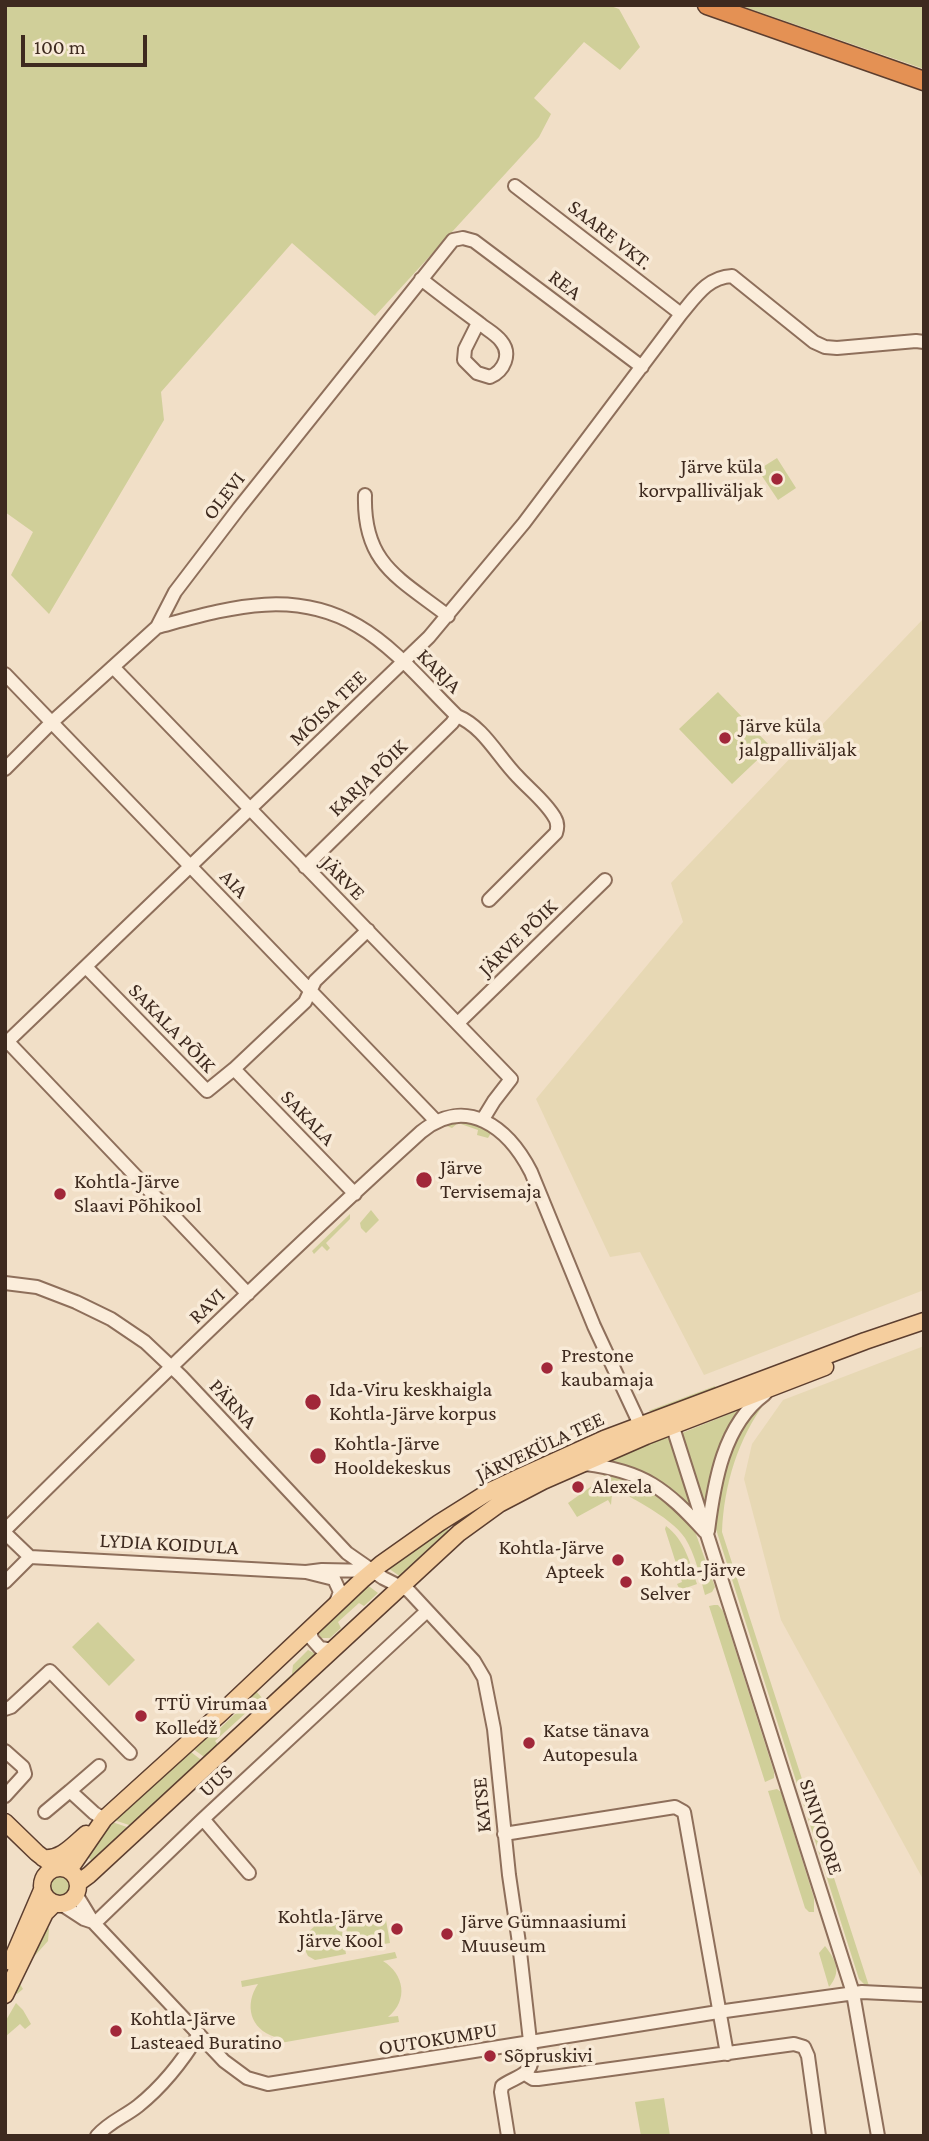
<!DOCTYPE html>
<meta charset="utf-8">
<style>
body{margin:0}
#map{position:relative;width:929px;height:2141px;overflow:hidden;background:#f1dfc7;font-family:"Crimson Pro",serif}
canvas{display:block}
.frame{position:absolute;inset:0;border:7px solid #3e2a1f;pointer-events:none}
.scale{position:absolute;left:21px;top:35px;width:126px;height:32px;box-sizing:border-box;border:4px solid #3e2a1f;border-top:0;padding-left:9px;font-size:21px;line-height:24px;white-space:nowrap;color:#3e2a1f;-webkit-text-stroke:5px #f8ead7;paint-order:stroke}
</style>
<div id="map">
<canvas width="929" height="2141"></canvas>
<div class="frame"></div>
<div class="scale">100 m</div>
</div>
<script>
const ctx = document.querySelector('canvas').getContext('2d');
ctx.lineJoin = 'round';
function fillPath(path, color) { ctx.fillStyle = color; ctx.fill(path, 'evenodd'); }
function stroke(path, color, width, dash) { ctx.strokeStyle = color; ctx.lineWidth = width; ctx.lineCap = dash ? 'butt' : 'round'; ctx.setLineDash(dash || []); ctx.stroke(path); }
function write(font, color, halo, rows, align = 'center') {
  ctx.font = font + ' "Crimson Pro",serif'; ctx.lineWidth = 7; ctx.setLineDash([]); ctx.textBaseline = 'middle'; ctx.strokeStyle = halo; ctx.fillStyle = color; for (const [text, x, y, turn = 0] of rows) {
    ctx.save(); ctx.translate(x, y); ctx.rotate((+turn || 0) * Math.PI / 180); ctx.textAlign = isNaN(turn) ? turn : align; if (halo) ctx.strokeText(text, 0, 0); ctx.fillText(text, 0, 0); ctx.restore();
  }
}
const farmland = new Path2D(`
 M924,618V1290L704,1375L640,1252L610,1257L536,1099L683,922L671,883Z
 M924,1346V1881L781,1620L744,1479L752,1444L783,1400Z`);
const green = new Path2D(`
 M5,5H608L619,9L640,47L620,70L584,42L534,98L551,114L539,137L375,316L292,243L161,392L164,420L49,614L11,575L33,532L5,512Z
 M739,5H924V69Z
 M777,458L796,488L778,500L758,470Z
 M718,692L771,747L732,784L679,729Z
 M458,1122L486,1126L491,1133L488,1138L477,1135L478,1130L458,1123L452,1128L442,1124Z
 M371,1210L379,1220L366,1233L361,1228L360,1223Z
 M350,1214V1219L326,1243L330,1248L327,1251L322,1246L314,1254L312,1251Z
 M715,1386L716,1389L658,1411H648Z
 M766,1401C738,1439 724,1484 722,1532L869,1986L865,1985L859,1979L715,1526V1509L725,1464L744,1418Z
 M739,1410L729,1429L706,1510L682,1433Z
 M666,1437L671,1440L694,1513L628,1467L612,1461L613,1458Z
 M538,1456L536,1461L500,1478L493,1477Z
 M607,1471L653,1488L693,1526L715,1587L712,1592L705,1595C700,1576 695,1554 685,1538C671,1516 623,1494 600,1480Z
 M596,1483L612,1494L611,1505L608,1500L577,1517L568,1503Z
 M445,1525L450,1533L401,1577L385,1566Z
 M666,1526C685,1540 690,1563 697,1584L680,1590L677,1584L682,1582L665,1529Z
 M366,1584L378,1593L364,1606L359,1603L338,1622L341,1628L330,1638H321L318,1632Z
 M714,1605H718L723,1611L774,1772V1778L765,1782L709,1606Z
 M98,1622L135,1660L109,1686L72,1647Z
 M308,1650L318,1655L277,1693L274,1691L292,1674L293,1665Z
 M259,1681L263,1684L256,1691L263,1699L258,1704L235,1713L230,1708Z
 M272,1694L273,1697L254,1715L249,1710L215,1741L220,1747L207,1759L189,1746L206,1731L211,1737L235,1714L258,1705Z
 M187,1749L204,1762L135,1827L111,1819Z
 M777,1789L781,1792L814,1898V1912H809L805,1908L768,1791Z
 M109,1821L133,1829L95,1864L84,1853Z
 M47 1886a13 13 0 1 1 26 0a13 13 0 1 1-26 0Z
 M340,1919L346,1954L315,1960L308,1956L304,1948L306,1934L317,1924Z
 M386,1920L390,1943L350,1950L346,1927Z
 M44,1921L49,1929L48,1941L22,1970L18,1981L23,1989L17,1994L12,1989L13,1983Z
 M825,1946C836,1960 842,1972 829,1987L819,1953Z
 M395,1952L397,1958L383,1961C404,1974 409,2000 388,2017L398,2016L399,2022L269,2045L268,2040L275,2037C250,2029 244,2005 258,1984L242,1987L241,1981Z
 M16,2003L23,2010L31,2024L25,2029L20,2024L5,2037V2022Z
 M664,2098L670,2136H641L635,2102Z`);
const minor = new Path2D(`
 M515,186L681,314
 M421,279C440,294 460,309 479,323C486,329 496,334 501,341C512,354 504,371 490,377L477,373L464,360L465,349L478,323
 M365,495C363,564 399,578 448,616
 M157,627C225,609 292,587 358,626C396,648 426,686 457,716C484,727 498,757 518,777C530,790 546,802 555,818C558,823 558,827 556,833L489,900
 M114,668L511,1079L494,1101L483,1119
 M5,674L436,1121
 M5,769L51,723L157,627L175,592L239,508L453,240L463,238L474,241L642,367
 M305,867L452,723L457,716
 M86,967L207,1091L234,1069L305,1002L315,981L368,930
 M458,1023L605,880
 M8,1042L248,1294
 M5,1044L429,637L524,523L681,314C696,296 708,277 732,276L814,342L825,347L837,348L916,341L924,342
 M234,1069L355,1194
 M5,1283L37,1287L76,1302L111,1319L145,1342L181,1376L347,1553L383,1578L409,1591L474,1661L484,1678L494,1729L509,1875L519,1943L532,2059C531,2076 514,2077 502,2086L501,2092L508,2136
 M670,1418L853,1993L878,2136
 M585,1464C644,1471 666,1489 705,1532
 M5,1530C141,1395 279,1261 421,1132C466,1095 508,1127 531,1172L594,1326L643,1431
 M708,1531C714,1483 723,1425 765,1394
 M5,1533L30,1557
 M30,1557L306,1572
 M5,1582L30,1557
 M335,1605L340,1592L334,1579L306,1572L322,1570L373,1571
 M310,1630L312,1639L320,1648L333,1650
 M5,1709L11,1707L50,1671L130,1753
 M5,1751L23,1767L25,1774L5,1796
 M70,1791L99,1766
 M45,1812L70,1791L94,1813L104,1819
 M203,1819L249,1873
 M504,1834L675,1807L684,1812L727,2054
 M76,1894L93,1922L224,2061L247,2078L268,2084L718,2012L862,1992L924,1995
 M61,1904L84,1919L93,1922
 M95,1923L203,1819L427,1611
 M525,2074L533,2079H538L794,2044L804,2047L808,2056L819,2136
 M97,2136C109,2122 124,2117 138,2106C163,2086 182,2062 199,2034`);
const major = new Path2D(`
 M5,1822L37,1853L50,1863
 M43,1858C61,1860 73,1845 86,1834
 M42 1886a18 18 0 1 1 36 0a18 18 0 1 1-36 0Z
 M69,1870L104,1819L221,1713L362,1580L381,1564L439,1523L490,1491L520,1477L604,1439L865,1341L924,1321
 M78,1883L89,1875L459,1533L499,1504L543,1481L646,1436L825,1367
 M11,1962L42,1890
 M5,1995L45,1913L55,1903`);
const highway = new Path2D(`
 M707,5L924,81`);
const markers = [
 [777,479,7,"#a12739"],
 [725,738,7,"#a12739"],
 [424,1180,9,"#a12739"],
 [60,1194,7,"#a12739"],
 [547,1368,7,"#a12739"],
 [313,1402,9,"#a12739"],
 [318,1456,9,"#a12739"],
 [578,1487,7,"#a12739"],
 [618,1560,7,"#a12739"],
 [626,1582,7,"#a12739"],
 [141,1716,7,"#a12739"],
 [529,1743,7,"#a12739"],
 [397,1929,7,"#a12739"],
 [447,1934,7,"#a12739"],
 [116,2031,7,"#a12739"],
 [490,2056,7,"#a12739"]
];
const streetNames = [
 ["SAARE VKT.",610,235,38],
 ["REA",565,285,37],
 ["OLEVI",224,496,-52],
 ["KARJA",439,671,45],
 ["MÕISA TEE",328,708,-44],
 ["KARJA PÕIK",368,778,-44],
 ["JÄRVE",343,878,45],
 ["AIA",234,884,46],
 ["JÄRVE PÕIK",518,938,-44],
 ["SAKALA PÕIK",172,1028,46],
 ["SAKALA",308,1118,46],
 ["RAVI",207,1306,-44],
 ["PÄRNA",233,1404,47],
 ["JÄRVEKÜLA TEE",540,1447,-25],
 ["LYDIA KOIDULA",169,1544,3],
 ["UUS",216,1781,-43],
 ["KATSE",482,1805,-95],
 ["SINIVOORE",821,1827,72],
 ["OUTOKUMPU",438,2039,-9]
];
const poiNames = [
 ["Järve küla",763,467,"right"],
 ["korvpalliväljak",763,491,"right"],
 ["Järve küla",739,726],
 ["jalgpalliväljak",739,750],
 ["Järve",440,1168],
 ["Tervisemaja",440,1192],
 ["Kohtla-Järve",74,1182],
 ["Slaavi Põhikool",74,1206],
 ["Prestone",561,1356],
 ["kaubamaja",561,1380],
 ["Ida-Viru keskhaigla",329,1390],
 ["Kohtla-Järve korpus",329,1414],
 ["Kohtla-Järve",334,1444],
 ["Hooldekeskus",334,1468],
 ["Alexela",592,1487],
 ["Kohtla-Järve",604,1548,"right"],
 ["Apteek",604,1572,"right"],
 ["Kohtla-Järve",640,1570],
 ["Selver",640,1594],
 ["TTÜ Virumaa",155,1704],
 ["Kolledž",155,1728],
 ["Katse tänava",543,1731],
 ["Autopesula",543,1755],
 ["Kohtla-Järve",383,1917,"right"],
 ["Järve Kool",383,1941,"right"],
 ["Järve Gümnaasiumi",461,1922],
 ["Muuseum",461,1946],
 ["Kohtla-Järve",130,2019],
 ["Lasteaed Buratino",130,2043],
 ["Sõpruskivi",504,2056]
];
fillPath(farmland, '#e7d8b4');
fillPath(green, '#d0cf99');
stroke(minor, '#8e6f5b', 16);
stroke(major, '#5c3e2f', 19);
stroke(highway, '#5c3e2f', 21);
stroke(minor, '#fbeddb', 12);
stroke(major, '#f5ce9e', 16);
stroke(highway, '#e49154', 18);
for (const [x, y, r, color] of markers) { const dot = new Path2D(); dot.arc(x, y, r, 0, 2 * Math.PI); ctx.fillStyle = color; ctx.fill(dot); stroke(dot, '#f8ead7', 2.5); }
write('21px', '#3e2a1f', '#f8ead7', streetNames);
write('21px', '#3e2a1f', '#f8ead7', poiNames, 'left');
</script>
